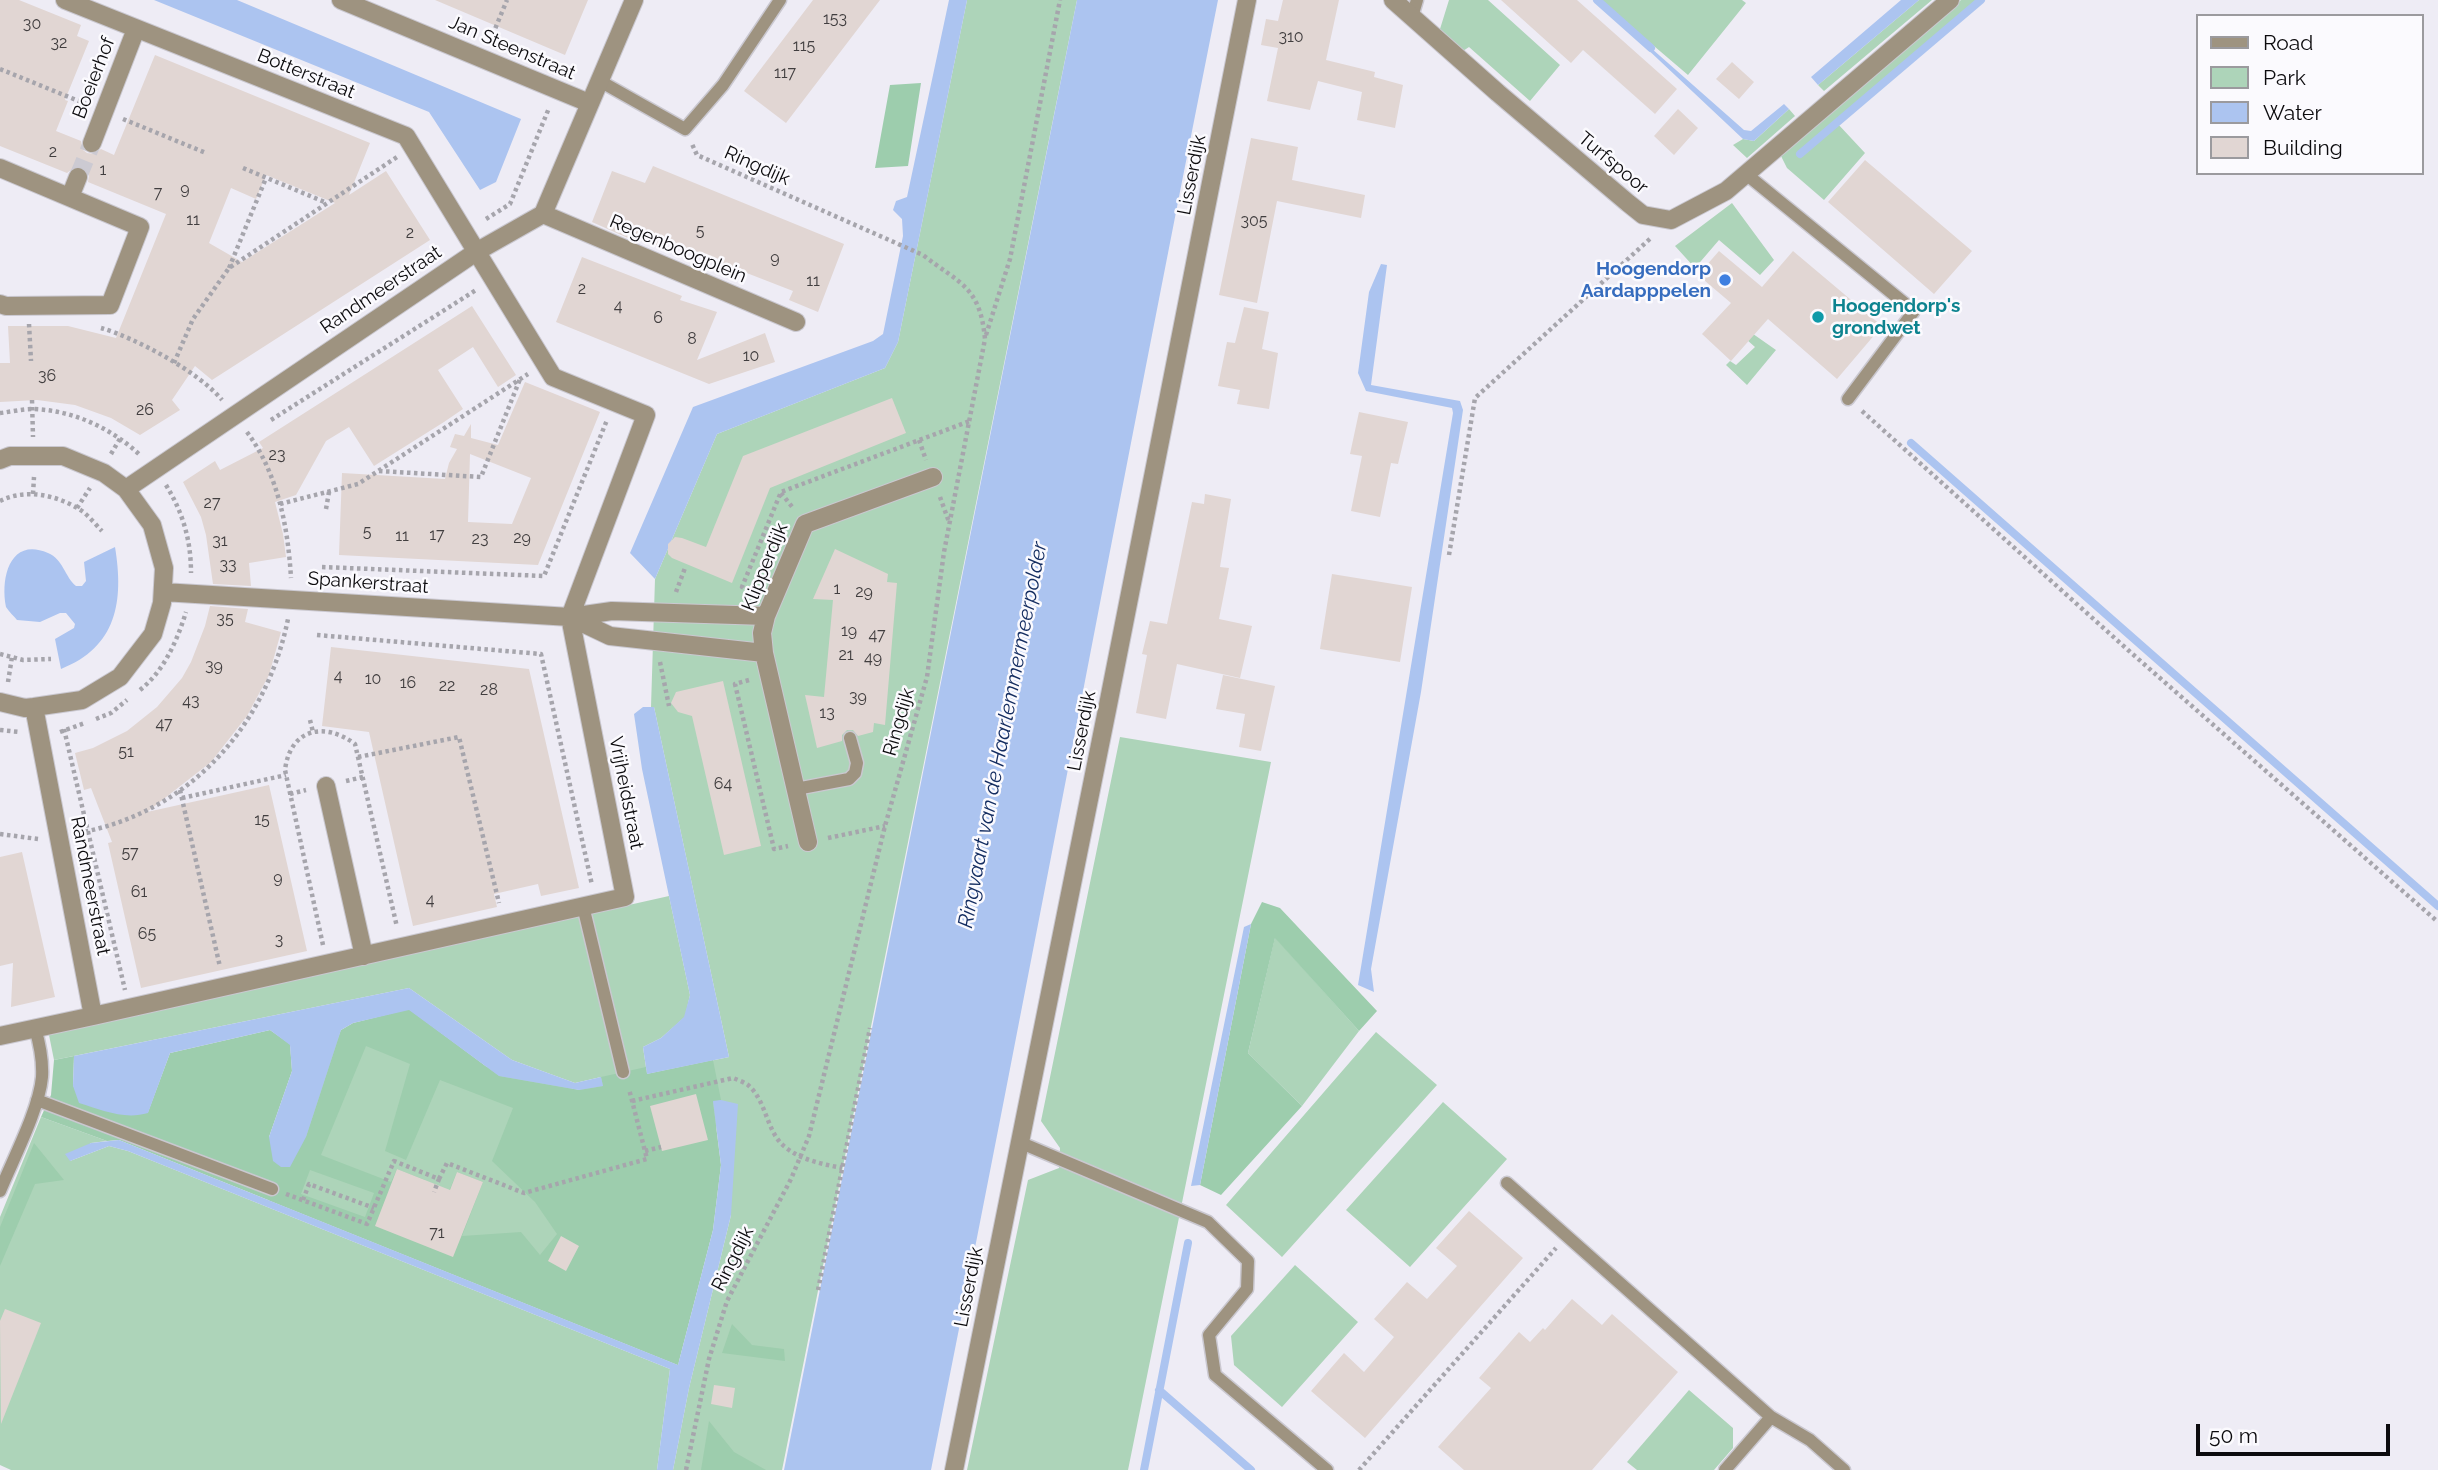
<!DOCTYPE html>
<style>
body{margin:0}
#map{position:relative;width:2438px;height:1470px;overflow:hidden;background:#eeecf5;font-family:Raleway,sans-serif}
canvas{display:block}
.legend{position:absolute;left:2196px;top:14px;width:228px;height:161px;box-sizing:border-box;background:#fbfafe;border:2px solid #9b9a9e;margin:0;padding:9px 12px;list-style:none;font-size:21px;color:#0c0b0e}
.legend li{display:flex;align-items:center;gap:14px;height:35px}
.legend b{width:35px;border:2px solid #9b9a9e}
.scale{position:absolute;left:2196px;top:1424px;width:194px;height:32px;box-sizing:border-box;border:4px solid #0c0b0e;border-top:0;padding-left:9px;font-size:21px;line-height:24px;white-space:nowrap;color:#0c0b0e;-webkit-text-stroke:5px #fbfafe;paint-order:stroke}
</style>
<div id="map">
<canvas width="2438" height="1470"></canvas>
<ul class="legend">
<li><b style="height:9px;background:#9e9380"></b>Road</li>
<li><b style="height:19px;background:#add4b9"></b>Park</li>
<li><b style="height:19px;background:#acc4f0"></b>Water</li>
<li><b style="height:19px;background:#e1d6d3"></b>Building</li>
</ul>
<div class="scale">50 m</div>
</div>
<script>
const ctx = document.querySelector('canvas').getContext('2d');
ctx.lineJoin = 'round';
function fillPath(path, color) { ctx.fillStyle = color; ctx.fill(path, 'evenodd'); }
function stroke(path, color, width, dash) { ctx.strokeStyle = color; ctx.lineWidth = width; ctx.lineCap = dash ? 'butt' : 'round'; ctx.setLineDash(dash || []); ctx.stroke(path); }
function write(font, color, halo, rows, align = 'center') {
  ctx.font = font + ' Raleway,sans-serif'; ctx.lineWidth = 5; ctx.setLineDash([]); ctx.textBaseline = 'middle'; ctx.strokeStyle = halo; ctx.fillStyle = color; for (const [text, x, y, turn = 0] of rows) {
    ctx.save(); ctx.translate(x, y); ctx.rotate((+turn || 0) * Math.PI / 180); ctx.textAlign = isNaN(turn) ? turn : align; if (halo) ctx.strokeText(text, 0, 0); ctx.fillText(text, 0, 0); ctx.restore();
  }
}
const green = new Path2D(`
 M967,0H1077L782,1470H673L689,1388L731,1215L721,1100L678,1365L268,1200L341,1030L579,1090L601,1077L575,1083L512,1060L409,988L54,1060L49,1035L669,896L690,995L685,1017L661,1038L643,1047L647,1074L729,1057L654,707H651L655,579L717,434L885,368L898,342Z
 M1449,0H1488L1560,65L1530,101L1469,47L1463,51L1440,29Z
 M1600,0H1742L1746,3L1688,75Z
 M1919,0H1932L1824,91L1818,85Z
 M1961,0H1980L1837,123L1865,153L1824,200L1787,168L1781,156Z
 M1789,109L1795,116L1747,158L1733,145L1743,139L1754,141Z
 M1732,203L1774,260L1760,275L1719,240L1695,268L1675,246Z
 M1736,322L1776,350L1747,385L1726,365L1730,361L1736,365L1755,347L1730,325Z
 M1120,737L1271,762L1128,1470H967L1028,1180L1059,1168L1060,1148L1041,1121Z
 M1275,937L1359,1031L1302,1106L1248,1053Z
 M1376,1032L1437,1085L1282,1257L1226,1205Z
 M1443,1102L1507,1159L1410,1267L1346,1210Z
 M41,1117L107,1141L91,1143L70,1161L109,1146L128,1151L670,1369L657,1470H11L0,1465V1217Z
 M1295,1265L1358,1322L1282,1407L1234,1365L1231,1336Z
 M1689,1390L1733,1428V1448L1714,1470H1637L1627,1462Z`);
const forest = new Path2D(`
 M921,83L908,166L875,168L890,85Z
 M1262,902L1280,908L1377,1011L1359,1031L1275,938L1248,1053L1302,1106L1221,1195L1200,1185L1251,924Z
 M409,1009L499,1076L579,1090L603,1086L601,1077L646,1067L647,1074L713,1060L721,1100L713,1102L721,1165L713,1230L678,1365L119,1140L107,1141L41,1117L51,1095L54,1060L74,1056L73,1086L148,1112L170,1053L270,1030L290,1044L292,1071L269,1137H306L341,1030L353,1023ZM366,1046L410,1064L385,1151L406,1160L440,1080L513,1108L492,1161L535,1202L557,1234L540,1255L521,1232L462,1236L483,1182L457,1172L447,1196L422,1186L425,1180L397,1169L391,1182L321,1155ZM310,1170L374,1193L365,1217L301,1194Z
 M34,1143L64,1180L35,1184L0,1266V1227Z
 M732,1324L752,1345L784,1349L785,1361L722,1353Z
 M709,1421L734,1452L766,1470H701Z`);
const water = new Path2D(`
 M154,0H237L521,119L496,182L480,190L429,112Z
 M949,0H967L898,342L885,368L717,434L655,579L630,553L693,407L873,341L883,334L903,236L902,219L893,210L896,201L907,197Z
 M1077,0H1218C1120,490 1029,981 931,1470H784Z
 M1901,0H1919L1818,85L1811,77Z
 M1643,45L1651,48L1744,130L1751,131L1784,104L1789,109L1754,141L1743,139Z
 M1381,264L1387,265L1371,385L1460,401L1463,410L1421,692L1371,969L1374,992L1358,985L1453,413L1452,408L1366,391L1358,373L1369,292Z
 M115,547C124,601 117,647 61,669L55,639L74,628L75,624L66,613H60L40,622L17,620C14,616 9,612 6,607C0,576 11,537 48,553C63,559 65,577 76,586H82L86,581L84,562Z
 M643,707H654L729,1057L647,1074L643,1047L661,1038L684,1017L690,995L642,769L634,714Z
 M1251,924L1200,1185L1191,1186L1244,927Z
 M409,988L512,1060L575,1083L601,1077L603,1086L579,1090L499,1076L409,1010L353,1023L341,1030L306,1137L290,1167H281L273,1161L269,1137L292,1071L290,1045L270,1030L170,1053L148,1113C124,1120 102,1110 79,1103L73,1086L74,1056Z
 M721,1100L738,1104L731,1215L689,1388L673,1470H657L670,1369L128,1151L109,1146L70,1161L65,1154L91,1143L119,1140L678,1365L713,1230L721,1165L713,1101Z`);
const stream = new Path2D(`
 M1597,0L1651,48
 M1800,154L1981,0
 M1911,443L2438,906
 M1159,1390L1251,1470
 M1144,1470L1188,1243`);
const building = new Path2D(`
 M0,0H19L81,25L77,36L89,41L65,100L68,101L56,131L81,141L83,150L87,153L94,154L101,149L114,155L155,55L370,143L349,195L386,171L430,240L212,380L195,366L172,400L180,410L140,435L111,418L75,405L37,400L0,402V363H10L8,326H68L116,338L166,214L88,182L89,175L83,167L76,166L67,173L0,146ZM266,175L335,203L242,262L209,243L231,188L256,199Z
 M435,0H588L565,55Z
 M813,0H880L786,123L744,91Z
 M1283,0H1339L1326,60L1375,72L1374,77L1403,85L1395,128L1357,120L1362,92L1318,81L1310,110L1267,101L1278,48L1261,45L1266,19L1278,21Z
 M1501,0H1577L1677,89L1655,114L1583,50L1571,63Z
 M1732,62L1754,82L1739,99L1716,79Z
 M1678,109L1698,128L1674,155L1654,136Z
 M1251,138L1298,147L1292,180L1365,195L1361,218L1277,201L1257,303L1219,295Z
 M1865,160L1972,251L1934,294L1828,202Z
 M653,166L844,244L818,312L789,300L793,291L739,270L738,272L716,265L719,259L664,241L661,246L628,238L592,222L612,171L645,183Z
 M1719,251L1762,287L1793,251L1882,326L1837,379L1768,319L1731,361L1702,334L1731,303L1698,275Z
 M582,257L682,296L680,300L717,312L697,360L765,333L775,362L709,384L556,322Z
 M472,306L516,375L498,387L473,347L438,370L463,409L444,422L374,466L349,427L326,441L296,495L275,502L283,534L286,557L249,563L251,586L213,584L206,535L201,517L183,482L215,461L220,470L263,448L259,442Z
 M1244,307L1269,312L1262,349L1278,353L1269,409L1237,404L1240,390L1218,386L1227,342L1235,343Z
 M525,382L600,412L538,565L339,555L342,473L445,479L449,463L457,449L450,447L455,434L464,436L471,424V438L498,445ZM470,454L531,478L512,524L468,522Z
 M892,398L906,433L770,488L732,583L672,558L668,554V544L675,537L682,538L706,547L743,456Z
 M1359,412L1408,422L1398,464L1391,463L1380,517L1351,511L1362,456L1350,454Z
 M1205,494L1231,499L1220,567L1229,568L1219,619L1252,626L1240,678L1177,664L1166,719L1136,713L1147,655L1142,654L1150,621L1167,624L1192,502L1204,504Z
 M835,549L888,574L887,582L897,583L885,725L874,723L873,732L858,736L853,730H847L842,735V741L817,748L805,695L824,697L833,600L813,599Z
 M1332,574L1412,587L1400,662L1320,649Z
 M210,606L248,609L245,622L281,632L269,675L247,716L211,762L147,812L269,785L307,951L141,988L108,843L112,842L91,788L84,790L75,753L93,748L127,731L157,707L182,678L191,662L205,626Z
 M331,647L529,669L579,888L541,896L538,884L494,894L497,907L413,926L369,732L322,726Z
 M1223,675L1275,686L1261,751L1239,747L1245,714L1216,709Z
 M723,681L761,846L724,855L692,716L678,712L671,703L676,692Z
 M22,852L55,997L11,1007L13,963L0,966V857Z
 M696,1094L708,1140L662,1151L650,1106Z
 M397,1169L450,1190L457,1172L483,1182L453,1257L375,1226Z
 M1469,1211L1523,1258L1365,1438L1311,1391L1344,1353L1364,1372L1394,1337L1374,1319L1407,1282L1427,1299L1457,1266L1436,1248Z
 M561,1236L579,1246L566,1271L548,1261Z
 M1572,1299L1602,1325L1612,1314L1678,1372L1592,1470H1464L1438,1447L1491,1388L1479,1378L1519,1332L1530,1342L1543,1328L1545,1330Z
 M5,1309L41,1323L1,1424L0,1321Z
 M714,1385L735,1388L732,1408L711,1404Z`);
const minorTunnel = new Path2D(`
 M78,177L92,143`);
const path = new Path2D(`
 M490,41L507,0
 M0,69L86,104
 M123,119L206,153
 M243,168L327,203
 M486,219L510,204L549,108
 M229,268L266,178
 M29,324L31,361
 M101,328C136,338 199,372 222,400
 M986,335L1010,259L1060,0
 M174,363L193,319L229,268L397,157
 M32,400L33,437
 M1862,411L2128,650L2438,922
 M0,413C10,412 22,409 32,409C73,410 111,428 140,455
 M271,420L476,290
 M247,432C278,474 288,527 291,578
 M919,440L926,460
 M111,454L121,437
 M379,471L481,477L520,379
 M166,485C183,513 191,540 191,573
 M781,493L793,508
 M33,494L34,477
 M940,497L949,522
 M0,501C26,488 58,495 82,511C89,516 96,525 102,531
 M280,504L358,484L528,374
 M77,508L90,488
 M326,509L329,492
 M1449,555L1475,398L1652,237
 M322,567L544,576L607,420
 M676,592L685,568
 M756,593L742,587L781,492L970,421
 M317,635L541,654L592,885
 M0,654L23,660L51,659
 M660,662L669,706
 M749,680L735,684L774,849L788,846
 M8,682L12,657
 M140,690C164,671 177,641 186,612
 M96,719L111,713L127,700
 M310,720L313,732
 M64,729L125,990
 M0,730L20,732
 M60,732L85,723
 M358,757L459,737L499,903
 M346,781L363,777
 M180,790L220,967
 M290,794L306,790
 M182,798L286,775
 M78,833C189,813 266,727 288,619
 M0,834L38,839
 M828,838L885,826
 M323,945L285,770C290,729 324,721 355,744L397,927
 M632,1101L733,1078C738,1080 744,1082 748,1085C767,1101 766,1132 785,1147C801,1160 822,1164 842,1168
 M645,1151L661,1147
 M439,1179L447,1163L524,1193L647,1159L629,1089
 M286,1194L367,1224L394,1161L439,1179L434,1192
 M303,1200L309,1184L374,1208
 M818,1290L870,1028
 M686,1470L709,1359L727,1301L791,1179L809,1136L885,826L927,677L944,552L985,339C980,286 960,284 923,255L697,155L692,144
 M1359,1470L1556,1248`);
const service = new Path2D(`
 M1412,17L1417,0
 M598,80L685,129L723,85L780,0
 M1746,174L1914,311L1848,399
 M796,789L849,779L855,773L857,763L850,738
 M583,906L623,1072
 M37,1100L272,1189
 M1019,1142L1208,1222L1248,1261L1247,1289L1209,1335L1215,1375L1327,1470
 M1507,1183L1771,1417L1725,1470
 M0,1191C13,1159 39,1110 42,1077C43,1060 40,1045 35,1028
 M1771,1417L1810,1440L1844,1470`);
const minor = new Path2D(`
 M65,0L406,136L553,377L646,415L570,617L625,897L93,1016
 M341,0L589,103
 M1393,0L1498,93L1628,203L1643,215L1671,220L1726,191L1950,0
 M92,143L136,29
 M0,168L140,227L110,305L6,306L0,304
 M70,197L78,177
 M543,214L796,322
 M0,460L10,456H63L104,473L126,489
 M163,592L570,617L612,611L766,616
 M570,617L610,636L764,653
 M0,702L25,708L34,707
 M326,786L364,956
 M808,842L764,653L762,633L766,616L805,524L933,477
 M0,1036L93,1016L34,707L82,700L120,677L153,634L162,603L164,568L152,525L126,489L476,252L543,214L634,0`);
const tertiary = new Path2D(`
 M954,1470L1108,705L1247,0`);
const markers = [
 [1725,280,7,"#3f7fe0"],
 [1818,317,7,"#0f9aa8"]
];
const numberNames = [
 ["153",835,19],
 ["30",32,24],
 ["310",1291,37],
 ["32",59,43],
 ["115",804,46],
 ["117",785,73],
 ["2",53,152],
 ["1",103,170],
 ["9",185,189],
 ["7",158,193],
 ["11",193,220],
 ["305",1254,221],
 ["5",700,231],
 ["2",410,233],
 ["9",775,258],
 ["11",813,281],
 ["2",582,289],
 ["4",618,306],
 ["6",658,318],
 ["8",692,339],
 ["10",751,356],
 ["36",47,376],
 ["26",145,410],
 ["23",277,455],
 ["27",212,503],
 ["5",367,532],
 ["17",437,535],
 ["11",402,536],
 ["29",522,538],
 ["23",480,539],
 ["31",220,541],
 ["33",228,565],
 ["1",837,589],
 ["29",864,592],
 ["35",225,619],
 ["19",849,631],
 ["47",877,635],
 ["21",846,655],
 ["49",873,658],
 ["39",214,666],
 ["4",338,676],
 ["10",373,679],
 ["16",408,683],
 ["22",447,686],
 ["28",489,690],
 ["39",858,697],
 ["43",191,701],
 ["13",827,713],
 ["47",164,724],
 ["51",126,752],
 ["64",723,784],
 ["15",262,820],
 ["57",130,853],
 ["9",278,878],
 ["61",139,892],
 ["4",430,900],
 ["65",147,934],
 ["3",279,940],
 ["71",437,1233]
];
const streetNames = [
 ["Jan Steenstraat",512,48,23],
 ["Botterstraat",306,74,22],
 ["Boeierhof",94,78,-69],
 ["Turfspoor",1613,163,40],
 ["Ringdijk",757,166,24],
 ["Lisserdijk",1192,175,-79],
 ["Regenboogplein",678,249,23],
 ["Randmeerstraat",381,290,-34],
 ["Klipperdijk",765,567,-68],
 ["Spankerstraat",368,583,4],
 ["Ringdijk",899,722,-74],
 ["Lisserdijk",1082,731,-79],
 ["Vrijheidstraat",626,793,79],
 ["Randmeerstraat",90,886,79],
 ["Ringdijk",733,1259,-63],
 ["Lisserdijk",969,1287,-79]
];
const shopNames = [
 ["Hoogendorp",1711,269],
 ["Aardapppelen",1711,291]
];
const cultureNames = [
 ["Hoogendorp's",1832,306],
 ["grondwet",1832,328]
];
const waterNames = [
 ["Ringvaart van de Haarlemmermeerpolder",1003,735,-79]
];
fillPath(green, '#add4b9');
fillPath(forest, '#9dcdad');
fillPath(water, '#acc4f0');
stroke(stream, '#acc4f0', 8);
fillPath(building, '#e1d6d3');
stroke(minorTunnel, '#cccad2', 18, [18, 9]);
stroke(service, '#cac8d0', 15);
stroke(minor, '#cac8d0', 20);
stroke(tertiary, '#cac8d0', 20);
stroke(path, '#a6a5ac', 4.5, [3.5, 3.5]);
stroke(service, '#9e9380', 12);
stroke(minor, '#9e9380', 18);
stroke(tertiary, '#9e9380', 18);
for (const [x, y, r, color] of markers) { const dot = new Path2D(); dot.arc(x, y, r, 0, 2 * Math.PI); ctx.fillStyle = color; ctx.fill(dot); stroke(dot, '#fbfafe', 2.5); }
write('16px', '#413e3f', null, numberNames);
write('19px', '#0c0b0e', '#fbfafe', streetNames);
write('bold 19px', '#366cbe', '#fbfafe', shopNames, 'right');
write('bold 19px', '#0d838f', '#fbfafe', cultureNames, 'left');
write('italic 21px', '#142d61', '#fbfafe', waterNames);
</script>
